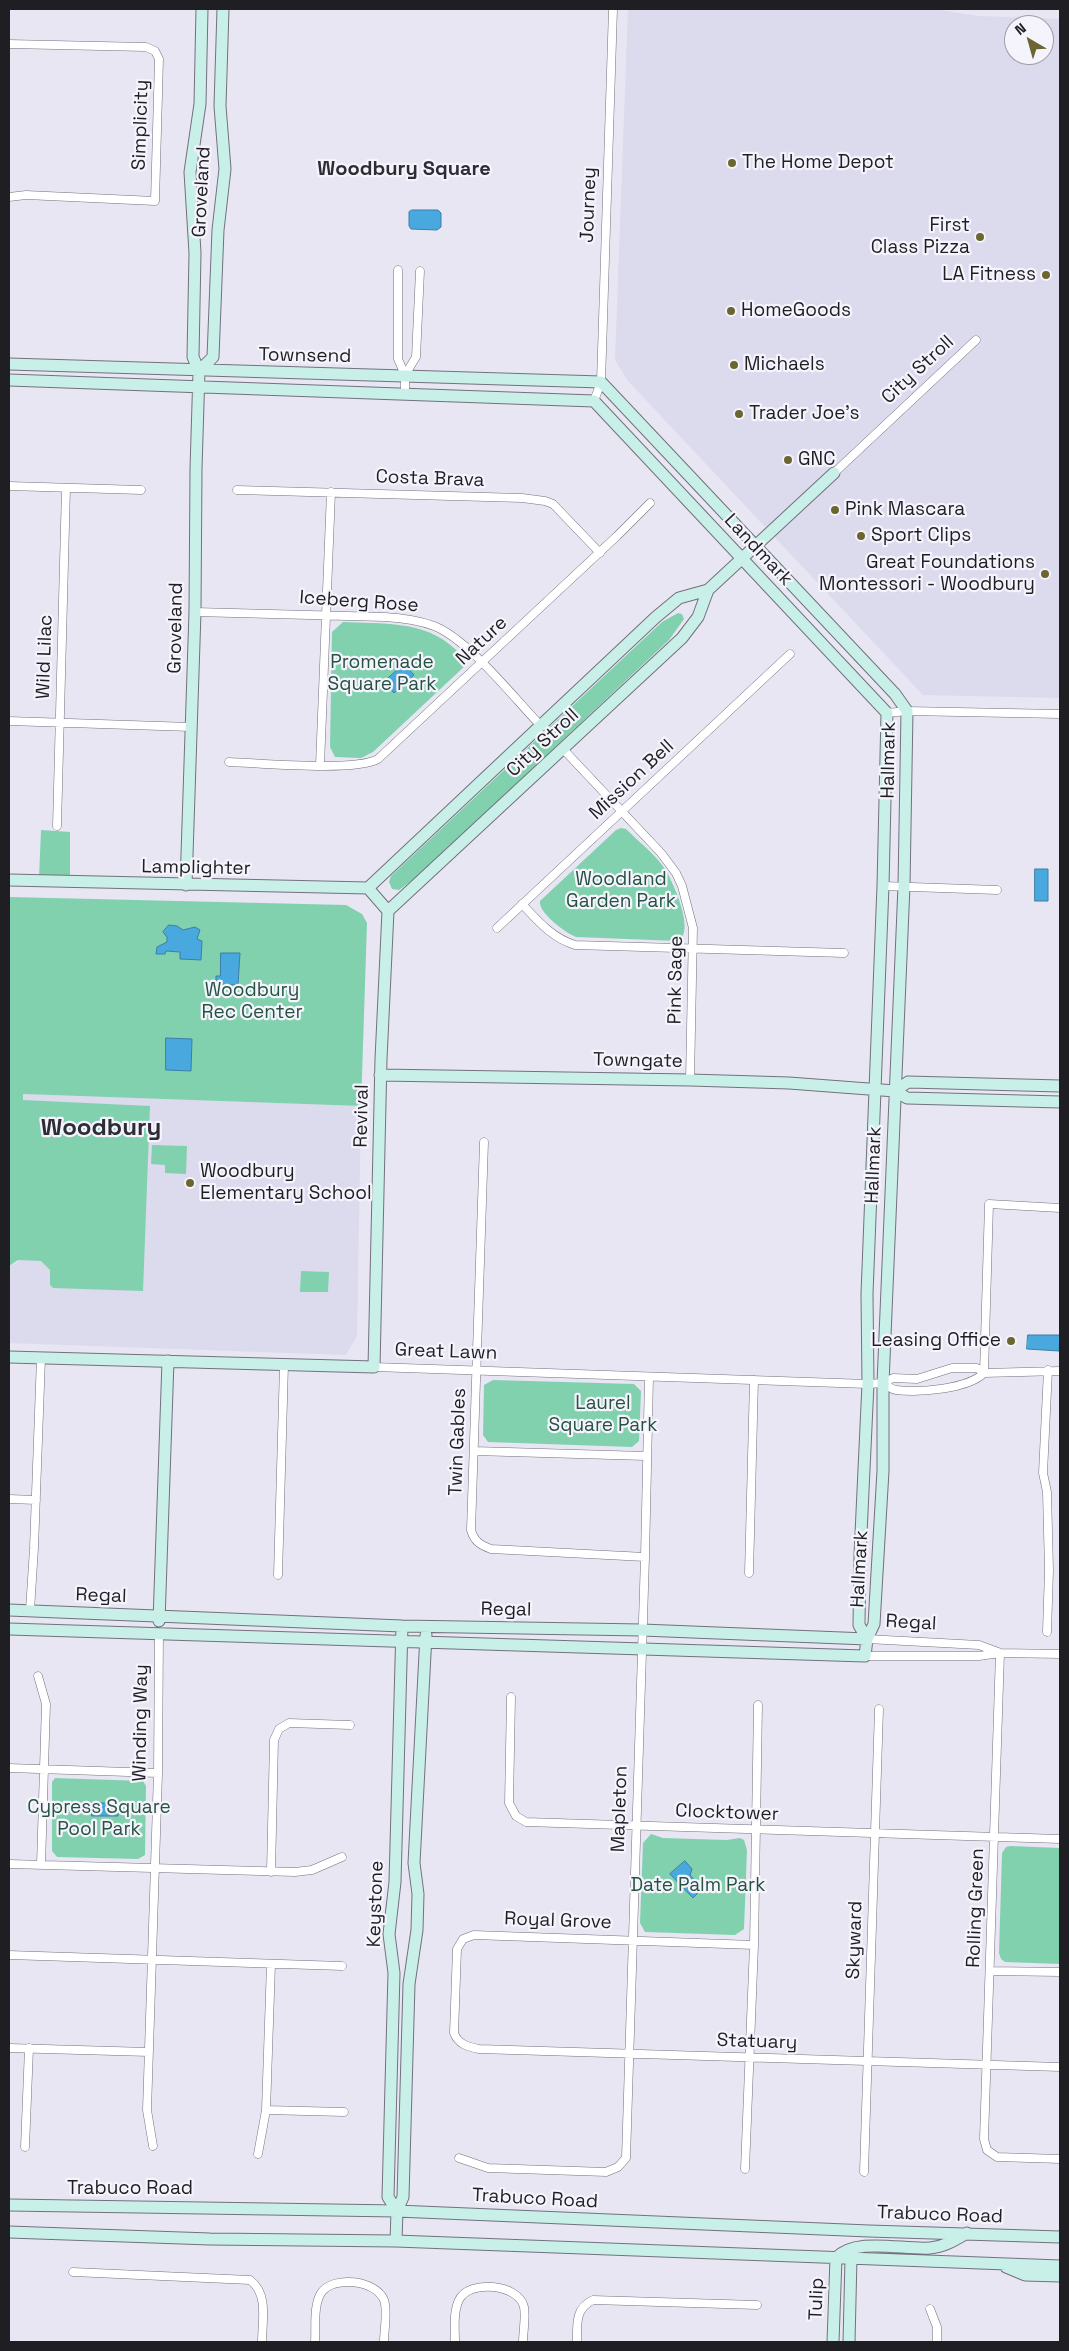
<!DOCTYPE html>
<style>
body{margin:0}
#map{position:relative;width:1069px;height:2351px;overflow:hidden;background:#e7e6f2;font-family:"Space Grotesk",sans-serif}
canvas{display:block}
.frame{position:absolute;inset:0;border:10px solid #1f1e22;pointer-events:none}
.north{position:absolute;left:1004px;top:15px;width:50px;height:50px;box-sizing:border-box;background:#f5f4fd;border:1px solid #9f9ea5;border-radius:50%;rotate:322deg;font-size:14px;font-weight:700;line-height:20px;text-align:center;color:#1f1e22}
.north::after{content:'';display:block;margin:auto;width:18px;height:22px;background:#6b6532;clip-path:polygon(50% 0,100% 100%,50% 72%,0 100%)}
</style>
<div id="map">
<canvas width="1069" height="2351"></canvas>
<div class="frame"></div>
<div class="north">N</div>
</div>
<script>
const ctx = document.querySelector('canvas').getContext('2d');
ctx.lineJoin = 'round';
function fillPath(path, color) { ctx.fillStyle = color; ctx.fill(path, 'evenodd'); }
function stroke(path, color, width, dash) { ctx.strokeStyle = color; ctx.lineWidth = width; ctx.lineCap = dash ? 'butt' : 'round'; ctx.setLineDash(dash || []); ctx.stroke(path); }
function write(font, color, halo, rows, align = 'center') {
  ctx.font = font + ' "Space Grotesk",sans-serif'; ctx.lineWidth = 4.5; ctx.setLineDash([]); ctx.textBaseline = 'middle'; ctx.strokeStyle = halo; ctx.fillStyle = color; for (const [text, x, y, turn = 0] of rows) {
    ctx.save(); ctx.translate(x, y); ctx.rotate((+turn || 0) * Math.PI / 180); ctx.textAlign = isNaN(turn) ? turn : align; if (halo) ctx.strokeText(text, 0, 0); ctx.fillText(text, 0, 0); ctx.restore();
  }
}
const built = new Path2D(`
 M628,9H934L978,16L1060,19V698L923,695L628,381L615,360ZM1014,25H1044V55H1014Z
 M22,1094L361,1106L357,1336L346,1355L9,1343V1266L18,1262Z`);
const green = new Path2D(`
 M678,613L682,614L684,619L669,640L419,875L399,890L392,889L389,882L391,876L648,635L662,622Z
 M343,622C381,624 425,620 455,649C460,653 465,657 467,664L373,752L361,758L335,757L330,747L332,632Z
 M621,828L626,829C639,842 655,854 665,869C673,882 696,932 678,941L576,937C566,933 538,913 540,901L616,830Z
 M41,830L70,832V877L39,878Z
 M9,897L346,905L362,914L367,923L361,1106L23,1094V1100L150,1106L143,1291L53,1288L50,1285V1270L41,1261L18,1260L9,1266Z
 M152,1145L187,1146L186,1174L165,1173V1165L151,1164Z
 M301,1271L329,1272L328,1292H300Z
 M493,1380L634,1384L641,1391L639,1441L632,1447L488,1442L483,1435L484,1385Z
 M55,1778L143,1781L146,1786L145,1855L138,1859L57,1857L52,1851V1782Z
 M651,1834L663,1838L727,1840L740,1838L744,1840L747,1850L744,1929L735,1935L645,1932L640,1923L643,1843Z
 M1010,1846L1060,1848V1964L1005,1962L1001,1959L999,1953L1002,1853L1006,1847Z`);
const water = new Path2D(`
 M412,210H438L441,213V227L437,230L411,229L409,226V212Z
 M404,664L414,675L394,693L384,682Z
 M1035,869H1048V901H1035Z
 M169,925L177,926L183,930L195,927L200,930L197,939L202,941L201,960L180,959V952L166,951L165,954H156L157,947L167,942V937L163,932Z
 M221,953H240L238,985L216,984V976H220Z
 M166,1038L192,1039L191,1071L166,1070Z
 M1028,1335H1060L1059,1351L1027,1349Z
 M92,1803H118V1816H92Z
 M685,1861L692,1869L690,1875L702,1889L693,1898L670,1874Z`);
const street = new Path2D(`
 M9,44L146,47L155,51L159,59L155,201L26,195L9,197
 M398,270V359L405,375V395
 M405,375L416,357L420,271
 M594,401L601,382L613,9
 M834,473L976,340
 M9,486L141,490
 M237,490L522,498L545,501L553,504L600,553
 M195,612L385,617C402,618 418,620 434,626C468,639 514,698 541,726
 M887,713L907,711L1060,714
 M9,721L191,727
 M563,749L661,853L676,873L682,886L693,928L690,1080
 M229,762C260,763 355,772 378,759L617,536L650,503
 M320,765L331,492
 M57,826L66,488
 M883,886L997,890
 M522,904C538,921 552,938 575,945L844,953
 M497,928L790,654
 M484,1142L471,1530C474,1541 480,1545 491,1549L645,1557
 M374,1367L868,1384L883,1383L893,1378L917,1379L952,1368H977L984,1373L1060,1371
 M883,1383C887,1385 892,1390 896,1390C919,1393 968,1389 984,1373L989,1204L1060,1208
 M474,1451L646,1456
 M9,1499L36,1500
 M749,1573L754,1380
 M278,1575L284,1365
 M30,1610L34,1548L41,1358
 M1047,1632L1049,1570L1047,1492L1043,1473L1048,1370
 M867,1639L979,1645L998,1652
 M1000,1653L984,2139L987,2150L997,2157L1060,2159
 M865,1656H979L1000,1653L1060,1654
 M38,1676L46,1704L41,1865
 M511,1697L509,1803L516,1816L526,1822L1060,1839
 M9,1768L158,1773
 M9,1864L295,1872L312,1870L342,1857
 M271,1872L274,1740L279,1729L289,1723L350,1725
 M754,1945L474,1935L463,1939L457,1949L454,2033C458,2044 468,2047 479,2049L1060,2067
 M9,1955L342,1966
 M990,1971L1060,1972
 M9,2048L149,2052
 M266,2110L344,2112
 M153,2146L147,2110L158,1773L159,1633
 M25,2147L29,2048
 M258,2154L266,2110L271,1964
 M459,2158L488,2168L606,2172L618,2167L626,2158L645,1557L649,1377
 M745,2169L754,1945L758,1705
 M864,2172L879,1709
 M73,2272L250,2280C269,2294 262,2322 262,2342
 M930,2309L937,2327V2342
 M315,2342C316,2328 313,2306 321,2293C333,2275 376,2280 384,2300C388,2311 384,2330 384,2342
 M455,2342C455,2329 453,2312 459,2300C469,2279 519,2284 524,2307C526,2317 523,2332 523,2342
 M577,2342C577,2325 575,2308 593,2300L757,2305`);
const secondary = new Path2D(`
 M9,364L601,382L895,694L907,711L904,886L883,1383V1471L874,1624L867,1639L865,1656L9,1629
 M199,371L213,357L218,230L225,169L220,106L223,9
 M9,380L594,401L887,713L883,886L867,1294L868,1384L860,1555L859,1625L867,1639
 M9,880L368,888L388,911L381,1059L374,1367L9,1357
 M186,885L195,612L196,469L199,371L193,357L195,253L190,172L200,104L202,9
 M368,888L656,617L679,598L708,590
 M388,911L682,638L698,617L708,590L834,473
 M380,1075L690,1080L789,1083L895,1091L907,1098L1060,1102
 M895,1091L908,1082L1060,1086
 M9,1610L402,1626L642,1630L867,1639
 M159,1621L168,1361
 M9,2205L397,2211L869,2231L1060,2237
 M397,2211L388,2197L394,1973L389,1934L395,1882L402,1626
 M9,2232L210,2239L396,2241L1060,2266
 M396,2241L397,2211L403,2197L409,1984L417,1930L418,1894L414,1863L426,1635
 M836,2258C856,2237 902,2250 930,2248C944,2247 955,2240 967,2233
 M1006,2267L1025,2275L1060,2276
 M833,2342L836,2258
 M849,2342L851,2258`);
const markers = [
 [732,163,5,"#6b6532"],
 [980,237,5,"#6b6532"],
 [1046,275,5,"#6b6532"],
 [731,311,5,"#6b6532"],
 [734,365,5,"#6b6532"],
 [739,414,5,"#6b6532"],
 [788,460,5,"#6b6532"],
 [835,510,5,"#6b6532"],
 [861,536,5,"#6b6532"],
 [1045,574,5,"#6b6532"],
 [190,1183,5,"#6b6532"],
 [1011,1341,5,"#6b6532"]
];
const streetNames = [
 ["Simplicity",141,125,-88],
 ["Groveland",202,192,-87],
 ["Journey",589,205,-88],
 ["Townsend",305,356,1],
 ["City Stroll",918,370,-43],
 ["Costa Brava",430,479,2],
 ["Landmark",758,550,47],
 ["Iceberg Rose",359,602,4],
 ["Groveland",176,628,-89],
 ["Nature",482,641,-43],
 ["Wild Lilac",45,657,-88],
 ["City Stroll",543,743,-43],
 ["Hallmark",889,760,-89],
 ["Mission Bell",632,780,-43],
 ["Lamplighter",196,868,1],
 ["Pink Sage",676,980,-89],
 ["Towngate",638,1061,1],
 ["Revival",362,1116,-89],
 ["Hallmark",874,1165,-88],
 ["Great Lawn",446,1352,2],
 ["Twin Gables",458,1442,-88],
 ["Hallmark",860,1569,-87],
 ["Regal",101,1596,2],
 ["Regal",506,1610,1],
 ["Regal",911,1623,3],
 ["Winding Way",141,1723,-89],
 ["Mapleton",620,1809,-88],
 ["Clocktower",727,1813,2],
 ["Keystone",376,1904,-88],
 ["Rolling Green",976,1908,-88],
 ["Royal Grove",558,1921,2],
 ["Skyward",855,1940,-88],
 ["Statuary",757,2042,2],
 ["Trabuco Road",130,2189],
 ["Trabuco Road",535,2199,3],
 ["Trabuco Road",940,2215,2],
 ["Tulip",817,2299,-88]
];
const poiNames = [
 ["The Home Depot",742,163],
 ["First",970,226,"right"],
 ["Class Pizza",970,248,"right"],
 ["LA Fitness",1036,275,"right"],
 ["HomeGoods",741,311],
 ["Michaels",744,365],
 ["Trader Joe's",749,414],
 ["GNC",798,460],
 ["Pink Mascara",845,510],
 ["Sport Clips",871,536],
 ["Great Foundations",1035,563,"right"],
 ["Montessori - Woodbury",1035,585,"right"],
 ["Woodbury",200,1172],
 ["Elementary School",200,1194],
 ["Leasing Office",1001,1341,"right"]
];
const parkNames = [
 ["Promenade",382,663],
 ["Square Park",382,685],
 ["Woodland",621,880],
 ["Garden Park",621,902],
 ["Woodbury",252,991],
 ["Rec Center",252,1013],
 ["Laurel",603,1404],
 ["Square Park",603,1426],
 ["Cypress Square",99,1808],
 ["Pool Park",99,1830],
 ["Date Palm Park",698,1886]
];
const neighbourhoodNames = [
 ["Woodbury Square",404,170]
];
const districtNames = [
 ["Woodbury",101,1128]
];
fillPath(built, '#dcdaed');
fillPath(green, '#82d1ae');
fillPath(water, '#49a9de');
stroke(water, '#3c7fa6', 1);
stroke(street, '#73717c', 9);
stroke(secondary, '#73717c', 13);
stroke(street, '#fff', 8);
stroke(secondary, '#c8f0e8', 11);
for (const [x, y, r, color] of markers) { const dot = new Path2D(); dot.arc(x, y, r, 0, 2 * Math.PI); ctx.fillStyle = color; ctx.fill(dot); stroke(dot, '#f5f4fd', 2); }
write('19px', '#1f1e22', '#f5f4fd', streetNames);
write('19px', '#1f1e22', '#f5f4fd', poiNames, 'left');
write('19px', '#265341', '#f5f4fd', parkNames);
write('bold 20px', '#2e2d36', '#f5f4fd', neighbourhoodNames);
write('bold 24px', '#2e2d36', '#f5f4fd', districtNames);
</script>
